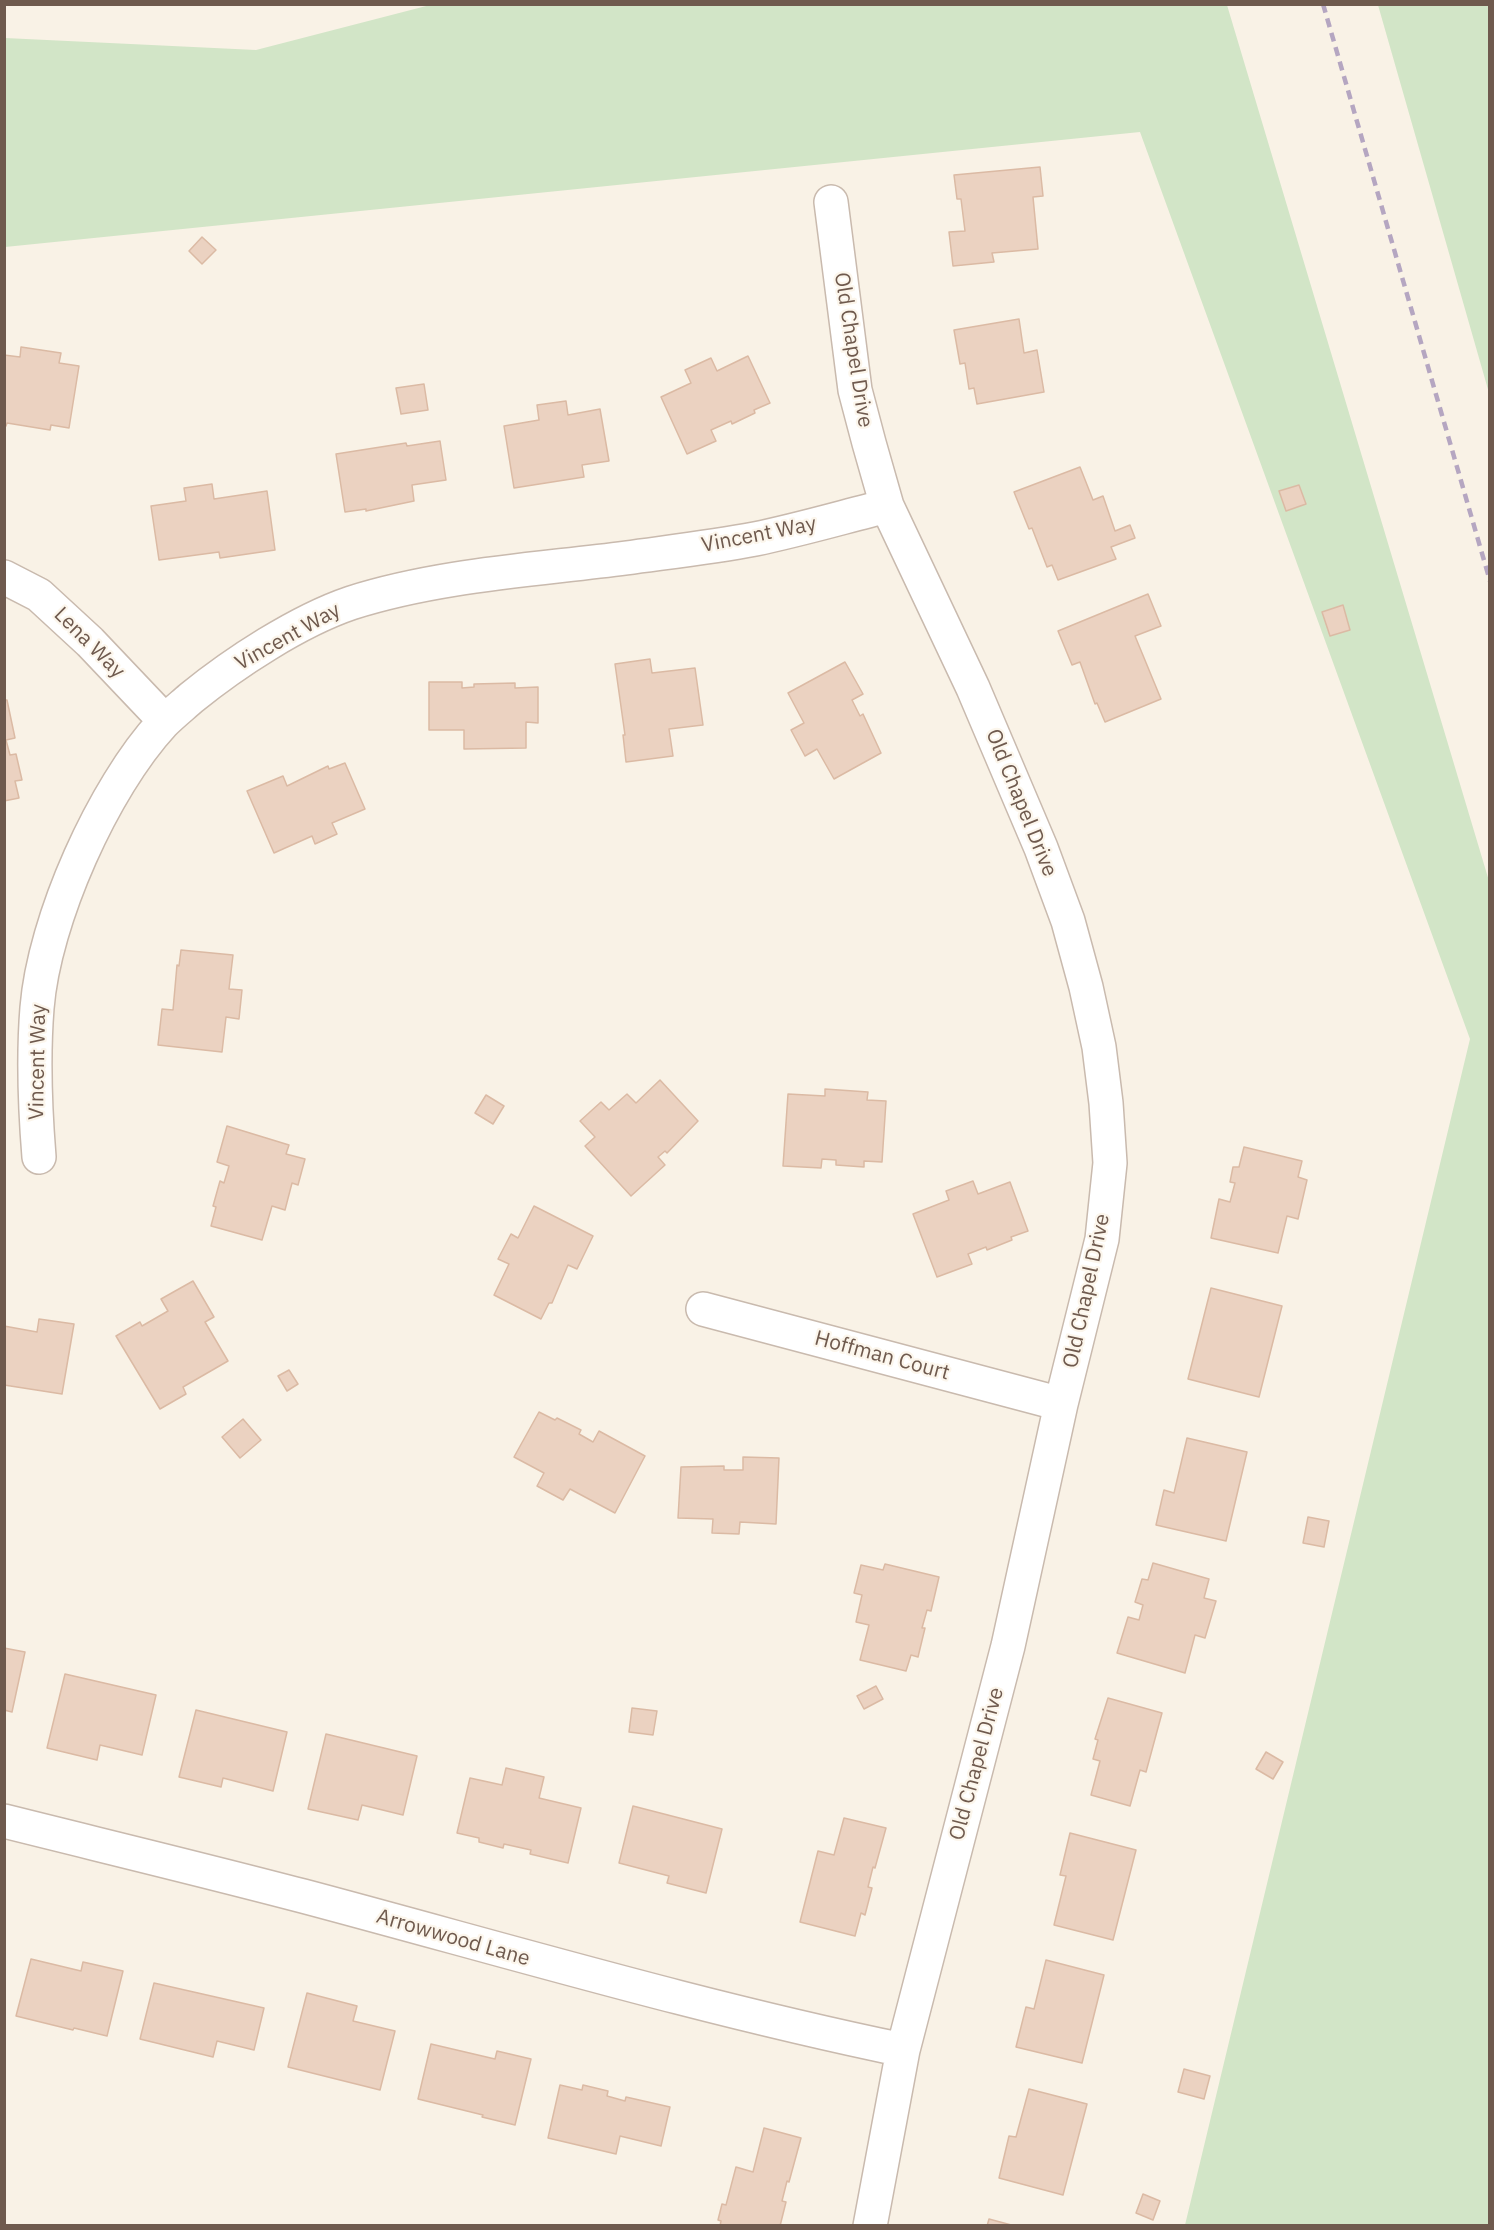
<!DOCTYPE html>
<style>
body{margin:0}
#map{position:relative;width:1494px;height:2230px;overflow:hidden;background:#f9f2e6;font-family:"IBM Plex Sans",sans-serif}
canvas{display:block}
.frame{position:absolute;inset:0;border:6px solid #6f5a4e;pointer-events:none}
</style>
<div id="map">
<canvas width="1494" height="2230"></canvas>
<div class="frame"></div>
</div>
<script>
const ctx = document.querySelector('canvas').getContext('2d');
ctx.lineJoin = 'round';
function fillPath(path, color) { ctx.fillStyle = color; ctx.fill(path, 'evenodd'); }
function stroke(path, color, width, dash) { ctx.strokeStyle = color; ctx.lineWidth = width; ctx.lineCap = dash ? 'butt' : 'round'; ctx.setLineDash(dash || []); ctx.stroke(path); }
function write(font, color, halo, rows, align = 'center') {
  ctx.font = font + ' "IBM Plex Sans",sans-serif'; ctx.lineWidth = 4.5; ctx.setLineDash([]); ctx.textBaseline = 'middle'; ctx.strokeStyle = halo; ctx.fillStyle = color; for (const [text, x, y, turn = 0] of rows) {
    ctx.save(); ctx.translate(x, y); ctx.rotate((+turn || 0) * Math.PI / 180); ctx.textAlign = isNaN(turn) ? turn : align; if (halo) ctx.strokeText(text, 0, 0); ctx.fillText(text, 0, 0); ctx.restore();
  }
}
const green = new Path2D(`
 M434,4L1227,5L1489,881V2225H1185L1470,1039L1140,132L5,247V38L256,50Z
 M1378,5H1489V393Z`);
const building = new Path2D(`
 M1040,167L1043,196L1033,197L1038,249L992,253L994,262L953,266L949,232L965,231L961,199H957L954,175Z
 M202,237L216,250L202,264L189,251Z
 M1019,319L1024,353L1037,350L1044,392L977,404L974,388L969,389L965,363L960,364L954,330Z
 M21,347L61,353L59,363L79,366L69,428L51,425L50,430L7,423L6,426H4V355L20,357Z
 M748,356L770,403L754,410L755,413L732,424L731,421L711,430L716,441L687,454L661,397L691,383L685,370L711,358L717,371Z
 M424,384L428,410L401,414L396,388Z
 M566,401L568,415L600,409L609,461L582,465L584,477L514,488L504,426L539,420L537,405Z
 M440,441L446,480L412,485L414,501L366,511V509L345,512L336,454L406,443L407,446Z
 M1080,467L1093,500L1103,496L1115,531L1130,525L1135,538L1111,547L1116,559L1058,580L1052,565L1047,567L1032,528L1029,529L1014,492Z
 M212,484L214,499L267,491L275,550L220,558L219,552L159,560L151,506L186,501L184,488Z
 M1299,485L1306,504L1286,511L1279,491Z
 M1148,594L1161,626L1135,636L1161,699L1105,722L1097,703L1095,704L1080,662L1072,665L1058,631Z
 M1343,605L1350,630L1330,636L1322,612Z
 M650,659L652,673L695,668L703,725L669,729L673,756L626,762L623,735H625L615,664Z
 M845,662L863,694L852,700L860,716L863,714L881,753L834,779L817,749L805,756L791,730L804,723L788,693Z
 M429,682H462V688L474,687V684L515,683V688L538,687V723L526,722V748L464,749V730H429Z
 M4,700H7L15,738L6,740L10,755L16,754L22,780L15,781L19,798L4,801Z
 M345,763L365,809L332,823L337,834L315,844L312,836L274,853L247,791L283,776L287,786L328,766L329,769Z
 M181,950L233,955L229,989L242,990L239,1019L226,1017L222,1052L158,1045L162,1009L173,1010L177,965L179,966Z
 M660,1080L698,1121L667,1153L665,1151L658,1157L665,1165L631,1196L585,1146L595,1137L580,1121L601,1102L609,1110L627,1094L636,1103Z
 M825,1089L868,1092L867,1100L886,1101L882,1162L864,1161V1167L836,1165V1160L822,1159L821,1168L783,1166L788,1094L825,1096Z
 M486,1095L504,1106L493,1124L475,1113Z
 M227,1126L289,1145L286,1154L305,1159L298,1185L292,1183L285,1210L272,1206L262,1240L211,1226L216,1207L213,1206L220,1181L224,1183L229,1166L217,1162Z
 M1244,1147L1302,1161L1298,1177L1307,1180L1298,1219L1287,1216L1278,1253L1211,1238L1219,1199L1230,1202L1235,1183L1230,1182L1233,1167H1239Z
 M973,1181L978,1194L1010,1182L1028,1231L1011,1237L1012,1240L987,1250L986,1247L968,1254L972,1264L937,1277L913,1214L949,1200L946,1191Z
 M534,1206L593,1236L577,1269L568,1265L552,1303H549L541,1319L494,1295L509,1264L498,1259L511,1234L518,1238Z
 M193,1281L214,1317L205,1322L228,1361L183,1387L186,1394L160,1409L116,1336L140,1322L142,1326L168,1311L161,1299Z
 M1211,1288L1282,1306L1259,1397L1188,1379Z
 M39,1319L74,1324L62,1394L4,1385V1326L37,1332Z
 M289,1370L298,1384L287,1391L278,1376Z
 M539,1412L555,1420L557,1418L581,1430L579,1434L593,1442L599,1431L645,1456L615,1513L570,1489L563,1500L537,1486L544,1473L514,1457Z
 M243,1419L261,1440L240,1458L222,1437Z
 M1187,1438L1247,1452L1226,1541L1156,1525L1164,1490L1174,1493Z
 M743,1457L779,1458L776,1524L740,1522L739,1534L712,1533L713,1519L678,1518L681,1467L724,1466V1470H743Z
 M1308,1517L1329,1521L1324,1547L1303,1543Z
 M1153,1563L1209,1579L1204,1598L1216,1601L1205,1638L1195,1635L1185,1673L1117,1653L1128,1617L1139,1620L1143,1605L1135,1602L1142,1579L1148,1580Z
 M885,1564L939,1577L931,1611L927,1610L922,1628H925L918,1657L911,1655L906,1671L860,1660L869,1625L856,1622L862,1595L854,1593L861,1565L883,1570Z
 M4,1648L25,1652L12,1712L4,1710Z
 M65,1674L156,1695L142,1755L100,1745L97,1760L47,1748Z
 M876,1686L883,1699L864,1709L857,1696Z
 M1108,1698L1162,1713L1146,1772L1140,1770L1130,1806L1091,1795L1100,1761L1093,1759L1098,1740L1095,1739Z
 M632,1708L657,1711L653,1735L629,1732Z
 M196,1710L287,1732L273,1791L223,1778L221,1787L179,1777Z
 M326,1734L417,1756L403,1815L362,1805L358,1820L308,1809Z
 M1266,1752L1283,1762L1273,1779L1256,1769Z
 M506,1768L544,1777L539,1798L581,1808L568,1863L530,1854L531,1850L504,1844L503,1848L479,1842V1838L457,1833L470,1778L502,1785Z
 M633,1806L722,1829L706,1893L667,1883L669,1876L619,1863Z
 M844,1818L886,1828L875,1868L873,1867L868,1887L872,1888L865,1915L861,1913L855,1936L800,1922L818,1851L834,1855Z
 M1070,1833L1136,1850L1113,1940L1054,1925L1066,1876L1060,1875Z
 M31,1959L81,1971L83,1962L123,1971L107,2036L74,2028L73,2030L16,2016Z
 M1046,1960L1104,1975L1082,2063L1016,2047L1026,2007L1034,2009Z
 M154,1983L264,2008L254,2050L217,2041L213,2057L140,2039Z
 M307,1993L357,2006L353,2021L395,2031L380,2090L288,2067Z
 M431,2044L495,2059L497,2051L531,2059L515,2125L482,2117L483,2115L418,2099Z
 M1184,2069L1210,2076L1204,2099L1178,2092Z
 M560,2085L582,2090L583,2085L608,2091L607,2096L625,2101L626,2097L670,2107L661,2146L620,2136L616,2154L548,2138Z
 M1029,2089L1087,2104L1063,2195L999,2178L1009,2136L1016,2137Z
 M764,2128L801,2138L789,2182L787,2181L782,2201L786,2202L780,2226H720L721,2221L718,2220L722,2204L726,2205L736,2167L753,2172Z
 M1143,2194L1160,2201L1153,2220L1136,2213Z
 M989,2219L1015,2226H987Z`);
const minor = new Path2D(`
 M831,202L855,390L869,443L887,506L973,688L1041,848L1068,921L1086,987L1099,1047L1106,1103L1110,1163L1102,1239L1061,1404L1008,1646L903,2050L870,2226
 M4,577L39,595L90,642L165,721
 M39,1157C35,1108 33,1058 37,1008C44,920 103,788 163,723C172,714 182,706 191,698C234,663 298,621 351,603C439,575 534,570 626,558C669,552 713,547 755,539C799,530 843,517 887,506
 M703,1309L1061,1404
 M4,1821C104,1846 204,1870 303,1896C502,1949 700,2008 903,2050`);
const rail = new Path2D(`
 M1323,4L1490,581`);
const streetNames = [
 ["Old Chapel Drive",853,350,81],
 ["Vincent Way",759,535,-11],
 ["Vincent Way",288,637,-29],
 ["Lena Way",89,643,45],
 ["Old Chapel Drive",1021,803,68],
 ["Vincent Way",38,1062,-89],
 ["Old Chapel Drive",1087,1291,-78],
 ["Hoffman Court",882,1356,15],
 ["Old Chapel Drive",977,1764,-75],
 ["Arrowwood Lane",453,1938,16]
];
fillPath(green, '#d2e5c7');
fillPath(building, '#ebd2c1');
stroke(building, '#dbbaa4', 1.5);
stroke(minor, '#c9baae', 36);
stroke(minor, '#fff', 33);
stroke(rail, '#b5a6c1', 4.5, [9, 6]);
write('21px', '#6f5a4e', '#fcf6ec', streetNames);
</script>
